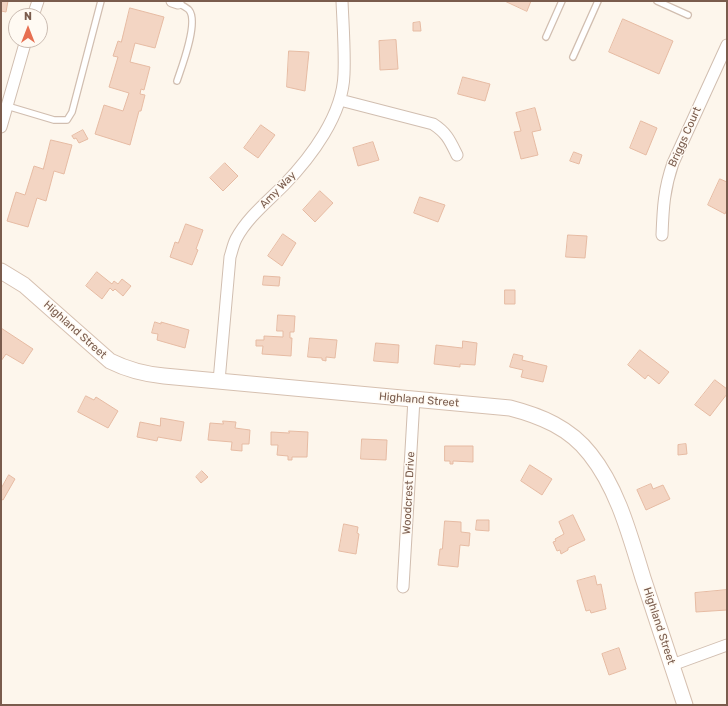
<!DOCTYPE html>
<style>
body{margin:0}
#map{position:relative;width:728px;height:706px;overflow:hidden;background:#fdf6ec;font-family:Rubik,sans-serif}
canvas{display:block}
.frame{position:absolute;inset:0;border:2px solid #7a5c4d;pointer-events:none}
.north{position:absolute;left:8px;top:8px;width:40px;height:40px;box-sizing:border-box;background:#fffaf3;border:1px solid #cabbb1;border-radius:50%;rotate:0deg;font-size:11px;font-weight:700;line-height:16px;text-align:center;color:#7a5c4d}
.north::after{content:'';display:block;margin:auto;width:14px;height:18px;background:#e76f51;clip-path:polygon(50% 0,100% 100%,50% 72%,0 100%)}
</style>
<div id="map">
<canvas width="728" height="706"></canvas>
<div class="frame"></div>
<div class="north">N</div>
</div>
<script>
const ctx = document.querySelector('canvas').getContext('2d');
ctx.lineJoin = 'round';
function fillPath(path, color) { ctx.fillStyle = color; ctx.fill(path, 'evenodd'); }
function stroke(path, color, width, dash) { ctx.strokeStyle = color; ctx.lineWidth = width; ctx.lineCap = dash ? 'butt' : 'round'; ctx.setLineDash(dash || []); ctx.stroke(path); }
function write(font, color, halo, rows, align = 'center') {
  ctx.font = font + ' Rubik,sans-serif'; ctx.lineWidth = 3; ctx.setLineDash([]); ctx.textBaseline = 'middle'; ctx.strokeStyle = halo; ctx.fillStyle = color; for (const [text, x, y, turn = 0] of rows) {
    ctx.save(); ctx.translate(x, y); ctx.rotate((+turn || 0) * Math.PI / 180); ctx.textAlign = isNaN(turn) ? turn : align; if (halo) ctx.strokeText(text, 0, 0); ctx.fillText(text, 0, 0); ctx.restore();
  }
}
const building = new Path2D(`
 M1,1H8L6,12L1,11Z
 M505,1H531L527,11Z
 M130,8L164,17L155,48L135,43L130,62L150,67L144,90L141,89L140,94L145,95L141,111H139L130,145L95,134L104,105L123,111L129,93L109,87L118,57L113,56L118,41L121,42Z
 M623,19L673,41L659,74L609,52Z
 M420,22L421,31H413V23Z
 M396,40L398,69L380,70L379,41Z
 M289,51L309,52L305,91L287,87Z
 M463,77L490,84L485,101L458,94Z
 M535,108L541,130L532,132L538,155L521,159L514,132L521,131L516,113Z
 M641,121L657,128L646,155L630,148Z
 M261,125L275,135L258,158L244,148Z
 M83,130L88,139L79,143L76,138L74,139L72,136Z
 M51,140L72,145L64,174L54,171L46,201L37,198L28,227L7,221L16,192L25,195L34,166L43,169Z
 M373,142L379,160L358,166L353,148Z
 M574,152L582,155L579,164L570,161Z
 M225,163L238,176L223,191L210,178Z
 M720,179L727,182V209L725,214L708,205Z
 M320,191L333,203L315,222L303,210Z
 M420,197L445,205L438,222L414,213Z
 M186,224L203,230L196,249L198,250L192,265L170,257L175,242L178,243Z
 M283,234L296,243L282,266L268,256Z
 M568,235L587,236L585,258L566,257Z
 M97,272L112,284L114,281L118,284L122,279L131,286L123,296L115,289L113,291L110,288L102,299L86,286Z
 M264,276L280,277L279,286L263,285Z
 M505,290H515V304H505Z
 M278,315L295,316L294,332H290V338H292L291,356L262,354L263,346H256V340H264V336L283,337V331H277Z
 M155,322L161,324V322L189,330L185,348L157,340L158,334L152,333Z
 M1,328L33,349L23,364L6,354L1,361Z
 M310,338L337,340L335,358L326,357V361L322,360V358L308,357Z
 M463,341L477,343L475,365L460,364V367L434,364L436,345L462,348Z
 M376,343L399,345L398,363L374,361Z
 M640,350L669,372L659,384L648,375L645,379L628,365Z
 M514,354L523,356L522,360L547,366L543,382L521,377L523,370L510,367Z
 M715,380L727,389V394L710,416L695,405Z
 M86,396L94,400L96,397L118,411L108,428L78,412Z
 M161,418L184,422L181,441L158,437L157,441L137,437L140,422L160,426Z
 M223,421L236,422L235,428L250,430L249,444H242V451L231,450L232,442L208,440L210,423L223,424Z
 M289,431L308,432L307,457H292V460H288V456L277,455L278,445H271V432L289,433Z
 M362,439L387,440L386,460L361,459Z
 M686,444L687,454L678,455V445Z
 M445,446H473V462L453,461V464H450V461H445Z
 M530,465L552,479L542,495L521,481Z
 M202,471L208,477L201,483L196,477Z
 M9,475L15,479L3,500L1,499V489Z
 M651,484L653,489L663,485L670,499L646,510L637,490Z
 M573,515L585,540L568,548V550L561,554L560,550L557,551L553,542L556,541L555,539L564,534L559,522Z
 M477,520H489V531L476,530Z
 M445,521L461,522V532L470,533L469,546L460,545L458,567L438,565L440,549H442Z
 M344,524L358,527L357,533L359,534L356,554L339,551Z
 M595,576L597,585L601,584L606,609L591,613L590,610L586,611L577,581Z
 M727,590V610L696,612L695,593Z
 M619,648L626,669L609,675L602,654Z`);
const lane = new Path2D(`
 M657,1L688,15
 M546,37L562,1
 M573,57L598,1
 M177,81C182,66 199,22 189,10C186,7 181,5 178,3
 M7,106L54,120H67L72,112L101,1`);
const street = new Path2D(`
 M172,1L178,3
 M33,16L38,1
 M340,100L433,124C447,133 450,141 457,155
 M1,127L26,40
 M662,235C663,208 664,189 673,163L727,45
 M219,381L230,257C232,251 233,245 236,239C247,218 267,202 284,185C311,157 343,115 344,74C345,50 343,25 342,1
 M403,587L414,399
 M672,665L727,645`);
const secondary = new Path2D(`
 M1,271L24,285L110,361C128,370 143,374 164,376L510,408C541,416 570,428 590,454C618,489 630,536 643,578C657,621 671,663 685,705`);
const streetNames = [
 ["Briggs Court",685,137,-66],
 ["Amy Way",278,190,-46],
 ["Highland Street",75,330,42],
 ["Highland Street",419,400,5],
 ["Woodcrest Drive",409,493,-87],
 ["Highland Street",659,626,72]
];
fillPath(building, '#f3d5c3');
stroke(building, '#e6bba3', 1);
stroke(lane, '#d1beb0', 8);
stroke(street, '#d1beb0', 13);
stroke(secondary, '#d6c0b0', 17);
stroke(lane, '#fff', 5.5);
stroke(street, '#fff', 11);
stroke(secondary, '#fff', 15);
write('11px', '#7a5c4d', '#fffaf3', streetNames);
</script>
